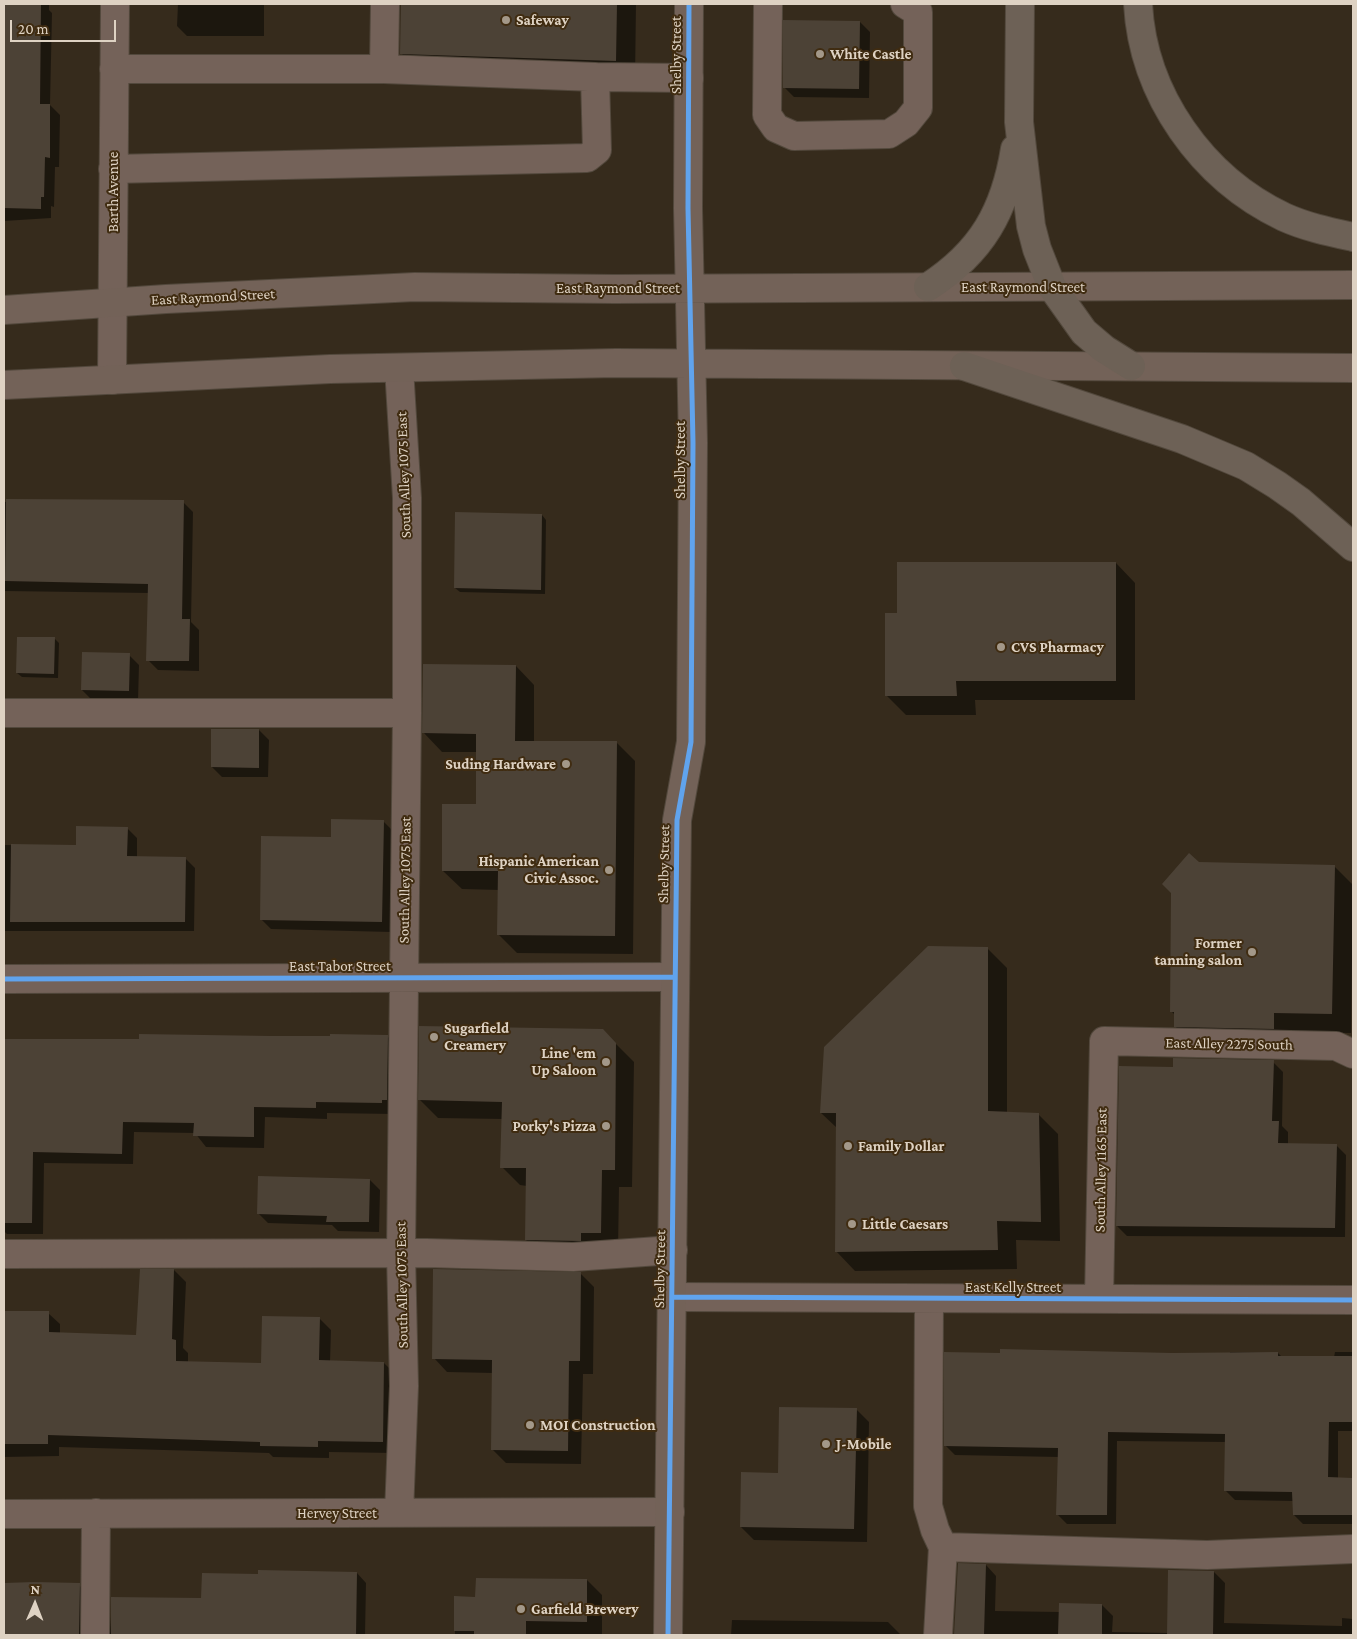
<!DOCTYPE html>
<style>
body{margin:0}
#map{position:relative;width:1357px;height:1639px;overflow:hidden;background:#362b1c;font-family:"Crimson Pro",serif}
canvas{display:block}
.frame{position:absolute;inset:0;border:5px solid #ded2c3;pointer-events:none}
.north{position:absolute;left:10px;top:1579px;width:50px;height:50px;-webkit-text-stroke:4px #402c11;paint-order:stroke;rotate:1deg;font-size:14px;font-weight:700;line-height:20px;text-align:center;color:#ded2c3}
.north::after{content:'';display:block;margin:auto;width:18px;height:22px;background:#ded2c3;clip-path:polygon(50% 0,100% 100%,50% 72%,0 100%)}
.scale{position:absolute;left:10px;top:20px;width:106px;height:22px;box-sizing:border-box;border:2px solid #ded2c3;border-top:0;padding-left:6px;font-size:15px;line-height:18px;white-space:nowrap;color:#ded2c3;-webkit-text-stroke:4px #402c11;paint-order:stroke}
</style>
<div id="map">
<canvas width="1357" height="1639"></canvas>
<div class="frame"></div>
<div class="north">N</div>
<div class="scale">20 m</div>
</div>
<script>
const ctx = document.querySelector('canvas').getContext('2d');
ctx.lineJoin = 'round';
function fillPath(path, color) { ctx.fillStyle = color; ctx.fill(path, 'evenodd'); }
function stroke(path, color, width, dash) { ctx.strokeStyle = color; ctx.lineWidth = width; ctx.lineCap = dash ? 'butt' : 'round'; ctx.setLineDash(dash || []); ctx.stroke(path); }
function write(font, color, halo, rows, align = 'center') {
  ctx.font = font + ' "Crimson Pro",serif'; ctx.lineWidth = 4; ctx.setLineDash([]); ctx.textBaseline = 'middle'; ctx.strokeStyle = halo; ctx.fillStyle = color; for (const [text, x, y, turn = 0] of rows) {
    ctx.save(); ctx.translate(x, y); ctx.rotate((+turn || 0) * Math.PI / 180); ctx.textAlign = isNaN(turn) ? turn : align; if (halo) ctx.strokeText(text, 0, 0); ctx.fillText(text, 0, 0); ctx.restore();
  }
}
const shadow = new Path2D(`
 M4,4H49V10L52,13L50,105L60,115L59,167H55L54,207L51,206V218L4,221Z
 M178,4H264V36H187L177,26Z
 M402,4H636L635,80L421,73L401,53Z
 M860,22L870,32L869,98L794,97L784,87Z
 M4,502H183L193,512L191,622L199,630V671L158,670L148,660L149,593L4,591Z
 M542,515L546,520L545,594L460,592L455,588Z
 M1116,563L1135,583V700H975L976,715H906L887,696L899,614Z
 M54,638L59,643L58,678L22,677L17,673Z
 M129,655L139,665L138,701L92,700L82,690Z
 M516,666L534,685V742H616L635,761L633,954L517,953L498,934L499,890L462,889L443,871L477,805V752H442L424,733Z
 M259,730L269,740L268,777H222L212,767Z
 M383,821L393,831L391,932L271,929L261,919L332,838Z
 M127,828L137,838V857L185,858L195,868L194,931H4V845L77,846Z
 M1198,864L1334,866L1353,885L1351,1033L1293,1032L1194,1046L1175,1026V1015L1171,1011Z
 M988,949L1007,968V1113L1039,1115L1058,1134L1060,1241L1016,1240L1017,1269L855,1271L836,1251L837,1128L821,1113Z
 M603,1031L634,1062L632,1187H619L618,1251L544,1258L526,1240L527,1186L520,1185L502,1167L503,1119L438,1118L420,1100Z
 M387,1036L399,1047L393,1114L327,1113V1119L265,1117L264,1148L206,1147L195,1133L134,1132L133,1164L44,1163L43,1234H7L4,1231V1040H140Z
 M1273,1062L1283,1072L1282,1126L1288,1132V1144L1336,1145L1346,1155L1345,1237L1127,1236L1117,1226L1174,1068Z
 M370,1180L380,1190L379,1232L338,1231L332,1225L268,1223L258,1213Z
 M174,1270L186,1282L183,1348L188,1353V1363L263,1364L319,1318L331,1330L330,1362L384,1363L396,1375L394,1453L329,1452V1458L273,1457L269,1453L59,1447V1456L4,1457V1312L48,1313L60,1324V1334L137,1336Z
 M580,1273L594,1287L593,1374H583L581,1464L506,1463L492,1449L493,1373L447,1372L434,1358Z
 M1230,1352L1278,1353L1282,1357H1334L1335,1352H1353V1431H1338V1478L1353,1479V1524H1303L1294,1515V1501L1235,1500L1225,1490L1226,1442L1117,1441L1116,1524H1067L1058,1515L1059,1457L955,1455L945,1445L1230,1354Z
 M856,1409L869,1422L867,1542L754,1540L741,1527L779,1474Z
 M959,1564L986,1565L996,1576L995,1611L1060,1612L1102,1605L1113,1616L1112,1632L1168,1633L1214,1572L1225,1583L1224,1623L1342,1626V1618L1353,1619V1635H955Z
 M357,1573L366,1583L365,1635H110L112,1598L202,1600L259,1575Z
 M587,1580L602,1595V1635H455V1598H476Z
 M4,1584L79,1585L88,1594V1635H4Z
 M732,1620L888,1622L901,1635H731Z`);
const building = new Path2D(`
 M4,4H41L40,104H50V158L45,157L44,197H41V209L4,208Z
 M401,4H617L616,61L400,54Z
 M783,20L860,21L859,89L783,88Z
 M6,499L184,500L182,619H190L189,661H146L148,584L5,581Z
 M455,512L542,514L541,590L454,588Z
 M897,562H1116V681H956L957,696H885V613H897Z
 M17,637H55L54,674L16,673Z
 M82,652L130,653L129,691L81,690Z
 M423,664L516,665L515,741H617L615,936L497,935L498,871H442V804H476V734L422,733Z
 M211,729H259V768L211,767Z
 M331,819L384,820L382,922L260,920L261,836L331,837Z
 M76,826L128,827L127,856L186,857L185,922H10L11,844L76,845Z
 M1189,853L1199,862L1335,865L1332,1014L1274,1013V1029L1174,1027V1012H1170L1171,893L1162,884Z
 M928,946L988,947V1111L1039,1113L1041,1222L997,1221L998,1250L835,1252L836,1113H820L824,1047Z
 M419,1026L603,1029L616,1043L615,1170H602L601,1233H581V1241L525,1240L526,1168H500L502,1102L418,1100Z
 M139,1034L271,1036H330V1034L388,1035L387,1100H382V1103L316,1102V1108L254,1107V1137L193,1136L194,1123L123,1122L122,1154L33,1152L32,1223H4V1039H139Z
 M1173,1058L1274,1060L1272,1121H1279L1278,1143L1337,1144L1335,1228L1116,1226L1119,1066L1173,1067Z
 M258,1176L370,1179L369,1222H326L327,1216L257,1214Z
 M140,1269H174L172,1339L176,1340V1361L261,1363L262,1316L320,1317L319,1360L384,1362L383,1442L318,1441V1447L260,1446V1442L48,1435V1444H4V1311H49V1332L136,1335Z
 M433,1269L581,1272L580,1361H569L568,1451L491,1450L492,1360L432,1359Z
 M1000,1349L1172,1353L1278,1352V1356H1353V1422H1329L1328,1477L1353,1478V1515H1293L1292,1492L1224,1491L1225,1434L1108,1432L1107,1515H1056L1058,1448L944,1446V1352L1000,1353Z
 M779,1407L857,1408L854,1529L740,1527L741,1472L778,1473Z
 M958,1563L986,1564L984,1635H954Z
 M258,1570L357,1572L356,1635H111V1597L201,1598L202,1573L258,1574Z
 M1168,1570L1214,1571L1213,1635H1167Z
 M476,1578L587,1579V1622L526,1621V1635H474V1631H454V1596L475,1597Z
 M34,1582L80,1583L79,1635H4V1583Z
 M1059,1603L1102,1604V1635H1058Z`);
const minor = new Path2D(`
 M768,4L767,115L776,128L794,136L889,134L906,123L918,108V12L905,4
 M384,69L385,4
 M595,77L689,78
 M113,169L587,158L597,150L595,77L384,69H114
 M112,380L115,4
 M4,713H407
 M4,979L675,977
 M4,1254L426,1253L573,1257L673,1250
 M672,1297L1353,1300
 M929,1299L928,1506L935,1530L943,1547L938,1635
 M1099,1299L1104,1041L1336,1046L1353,1054
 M399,1513L404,1386L401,1254L407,713V498L399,368
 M4,1514L670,1512
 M943,1547L1207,1555L1353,1549
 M95,1635L96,1513`);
const major = new Path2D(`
 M4,310L166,299L415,287L615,289L1353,285
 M4,385L330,369L616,363L1353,368
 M668,1635L677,820L691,742L693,443L688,208L689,4`);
const highway = new Path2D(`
 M1020,4L1019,122L1031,226L1037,249L1052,287L1084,332L1104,349L1131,366
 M1138,4C1143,95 1202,178 1284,217C1306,227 1330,232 1353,237
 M928,287C982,252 1005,211 1015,149
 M964,366L1182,439L1246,466L1277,485L1301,502L1353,547`);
const cycleway = new Path2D(`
 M4,979L675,977
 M672,1297L1353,1300
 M668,1635L677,820L691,742L693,443L688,208L689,4`);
const markers = [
 [506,20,5,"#a39889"],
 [820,54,5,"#a39889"],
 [1001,647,5,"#a39889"],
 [566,764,5,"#a39889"],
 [609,870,5,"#a39889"],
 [1252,952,5,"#a39889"],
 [434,1037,5,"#a39889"],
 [606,1062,5,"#a39889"],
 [606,1126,5,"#a39889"],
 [848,1146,5,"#a39889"],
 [852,1224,5,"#a39889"],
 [530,1425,5,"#a39889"],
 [826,1444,5,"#a39889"],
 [521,1609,5,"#a39889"]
];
const poiNames = [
 ["Safeway",516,20],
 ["White Castle",830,54],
 ["CVS Pharmacy",1011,647],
 ["Suding Hardware",556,764,"right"],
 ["Hispanic American",599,861,"right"],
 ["Civic Assoc.",599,878,"right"],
 ["Former",1242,943,"right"],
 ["tanning salon",1242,960,"right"],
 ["Sugarfield",444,1028],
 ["Creamery",444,1045],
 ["Line 'em",596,1053,"right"],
 ["Up Saloon",596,1070,"right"],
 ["Porky's Pizza",596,1126,"right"],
 ["Family Dollar",858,1146],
 ["Little Caesars",862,1224],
 ["MOI Construction",540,1425],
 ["J-Mobile",836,1444],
 ["Garfield Brewery",531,1609]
];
const streetNames = [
 ["Shelby Street",676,55,-90],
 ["Barth Avenue",113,192,-90],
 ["East Raymond Street",1023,287],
 ["East Raymond Street",618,288],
 ["East Raymond Street",213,297,-3],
 ["Shelby Street",680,460,-90],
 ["South Alley 1075 East",404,475,-92],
 ["Shelby Street",664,864,-89],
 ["South Alley 1075 East",405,880,-89],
 ["East Tabor Street",340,966],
 ["East Alley 2275 South",1229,1044,1],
 ["South Alley 1165 East",1101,1170,-89],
 ["Shelby Street",660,1269,-89],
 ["South Alley 1075 East",402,1285,-91],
 ["East Kelly Street",1013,1287],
 ["Hervey Street",337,1513]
];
fillPath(shadow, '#0007');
fillPath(building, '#4c4236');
stroke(minor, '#52483c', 30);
stroke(major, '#52483c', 30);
stroke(highway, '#52483c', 30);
stroke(minor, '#746259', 28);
stroke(major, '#736258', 28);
stroke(highway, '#6d6156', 28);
stroke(cycleway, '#60a3ed', 5);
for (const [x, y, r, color] of markers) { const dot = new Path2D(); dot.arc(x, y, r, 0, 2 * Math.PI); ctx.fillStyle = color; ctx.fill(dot); stroke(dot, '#402c11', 2); }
write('bold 15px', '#ded2c3', '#402c11', poiNames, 'left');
write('15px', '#ded2c3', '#402c11', streetNames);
</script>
